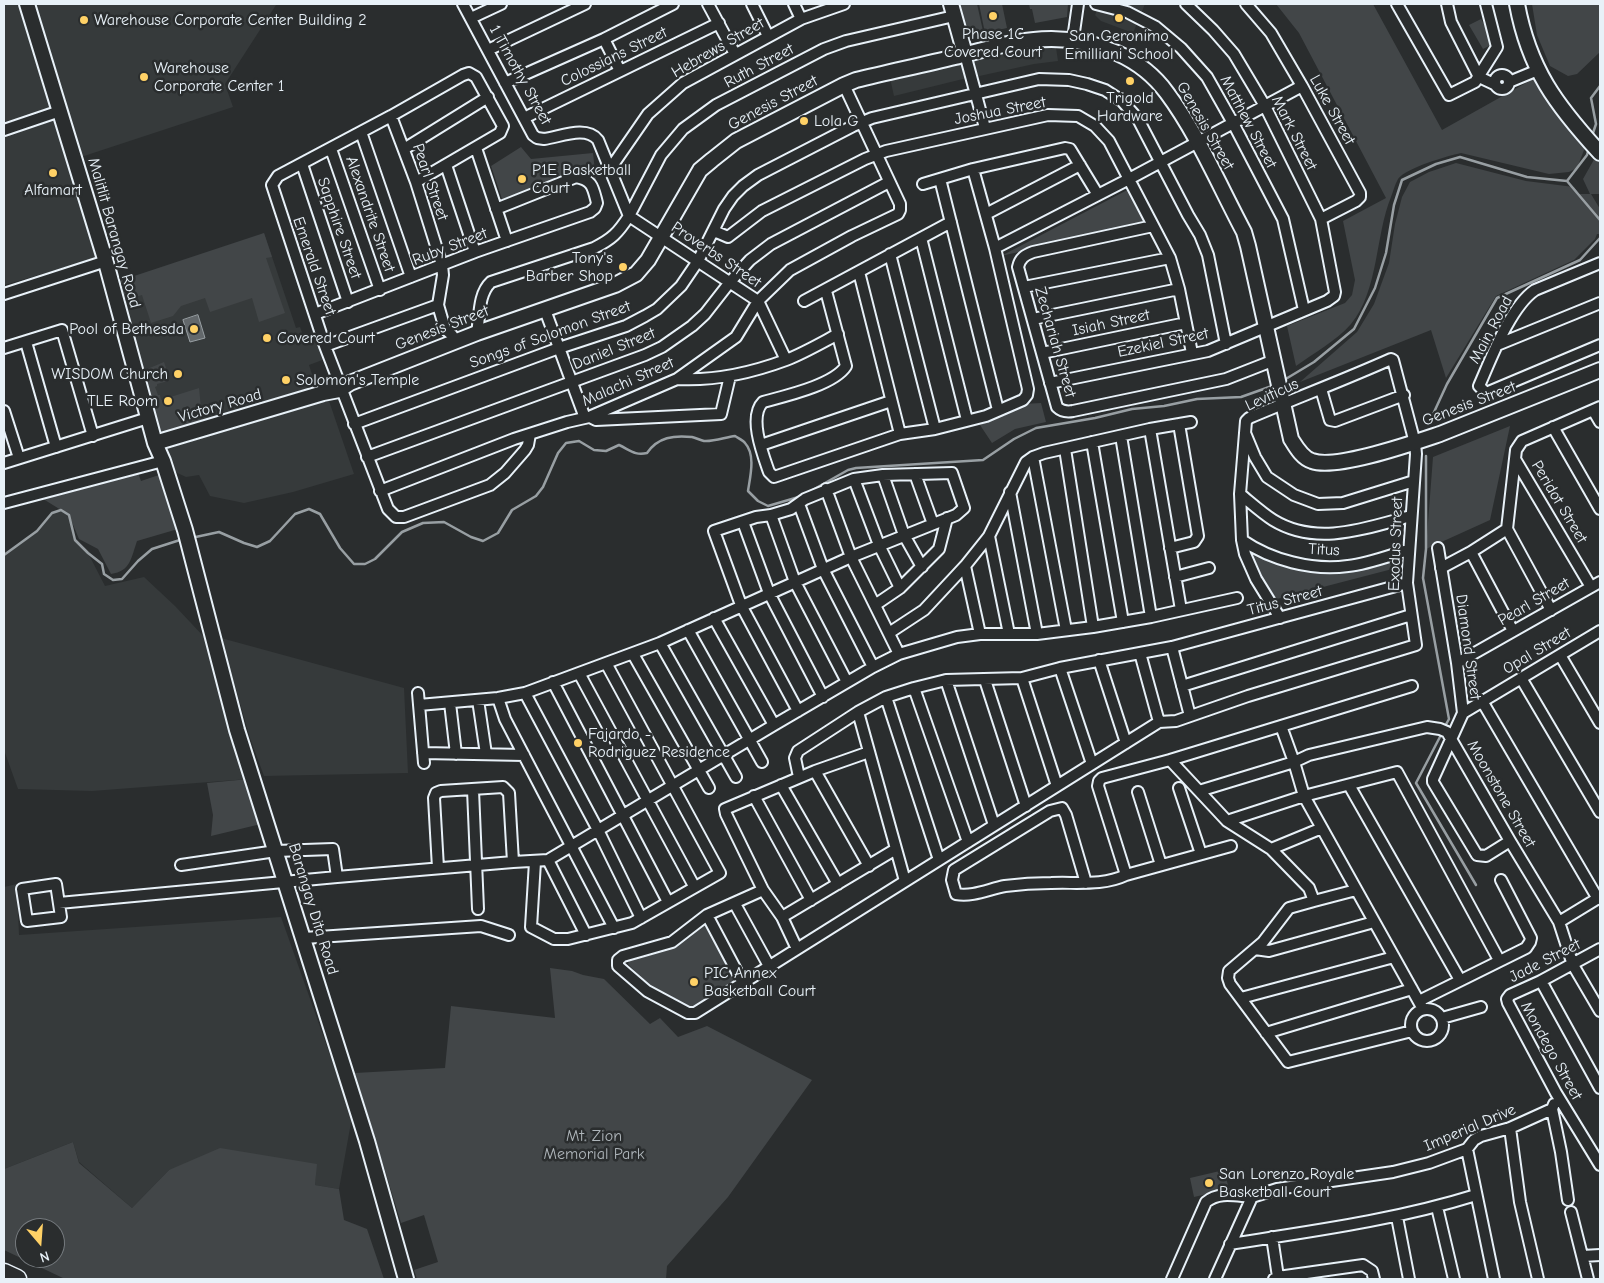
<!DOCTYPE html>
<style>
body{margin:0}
#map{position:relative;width:1604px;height:1283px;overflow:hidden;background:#2a2d2e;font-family:"Comic Neue",sans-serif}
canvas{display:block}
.frame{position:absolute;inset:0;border:5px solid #e8f1f8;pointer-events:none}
.north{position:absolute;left:15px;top:1218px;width:50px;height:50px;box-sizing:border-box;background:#2a2d2e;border:1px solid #767b7f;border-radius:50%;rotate:162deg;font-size:14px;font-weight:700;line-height:20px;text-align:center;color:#e8f1f8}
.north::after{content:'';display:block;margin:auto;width:18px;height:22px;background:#ffd166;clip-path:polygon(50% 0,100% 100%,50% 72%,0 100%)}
</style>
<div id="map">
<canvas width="1604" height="1283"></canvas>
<div class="frame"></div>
<div class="north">N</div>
</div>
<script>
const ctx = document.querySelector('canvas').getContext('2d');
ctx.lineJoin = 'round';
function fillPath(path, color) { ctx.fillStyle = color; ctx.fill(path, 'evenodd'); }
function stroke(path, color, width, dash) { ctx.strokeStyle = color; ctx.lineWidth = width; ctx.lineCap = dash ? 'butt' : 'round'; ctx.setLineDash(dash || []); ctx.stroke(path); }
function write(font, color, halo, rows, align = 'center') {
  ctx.font = font + ' "Comic Neue",sans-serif'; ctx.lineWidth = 5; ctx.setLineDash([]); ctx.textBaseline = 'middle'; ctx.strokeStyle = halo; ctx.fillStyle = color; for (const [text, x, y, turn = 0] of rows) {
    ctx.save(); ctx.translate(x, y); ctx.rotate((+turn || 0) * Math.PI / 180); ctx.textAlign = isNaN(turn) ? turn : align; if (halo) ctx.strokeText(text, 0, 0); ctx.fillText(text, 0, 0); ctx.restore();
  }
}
const built = new Path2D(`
 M4,4L276,5L225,84L233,107L81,157L109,255L4,285Z
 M1100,4H1145L1133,33L1101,21L1095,15Z
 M1055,41L1058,61L1034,64L975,77L970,58Z
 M962,60L967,78L894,96L890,78Z
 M264,233L296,328L300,327L303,335L315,331L325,359L309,365L318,393L157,439L138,367L142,363L117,302Z
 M328,398L354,474L293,492L244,503L210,496L199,475L186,477L173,471L164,447Z
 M61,510L69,515L75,540L88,553L105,586L144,577L175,606L206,639L249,779L92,791L18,789L4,750V555L37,531L52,513Z
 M221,638L404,688L408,773L264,776L250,738Z
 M17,884L19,935L281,917L352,1117L339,1189L315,1185L316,1164L169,1170L132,1208L79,1162L73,1142L4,1169V887Z`);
const green = new Path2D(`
 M958,4H977L983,31L964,35Z
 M979,4H1002L1007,28L985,33Z
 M1029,4H1068L1067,17L1035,23L1032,9H1030Z
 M1276,4H1373L1442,130L1533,79L1560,117L1586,145L1577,168L1569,172L1549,174L1461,153C1447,156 1406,168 1398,179C1395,184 1393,192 1391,197C1375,236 1379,290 1351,324C1336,341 1314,353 1296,366L1287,326L1345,303L1352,295L1355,280L1343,221L1386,198L1299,33Z
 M1532,4H1600V52L1577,74L1568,76L1550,66L1537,35Z
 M1481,19L1495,43L1483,49L1469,25Z
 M521,147L531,159L593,153L596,180L579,174L502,199L491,166Z
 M1596,156L1600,160V194H1591L1600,209V234H1597L1595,239L1574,260L1496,296L1446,378L1431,330L1300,382L1357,332L1374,304L1389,263L1395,224L1402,197L1410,182L1429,172L1456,163L1526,181L1574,187L1579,194H1590L1583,179Z
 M1133,187L1151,222L1001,256Z
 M264,233L272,257L266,258L285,313L259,322L252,298L210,312L205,298L181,306L173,316L151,323L142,295L117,302L113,283Z
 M164,362L166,368L164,370L168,381L157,384V386L155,387L158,395H160L161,400L199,388L203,427L157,439L140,372Z
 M1041,403L1046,422L1015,429L992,443L980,425L1023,404Z
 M1510,426L1490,520L1426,549L1433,457Z
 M137,470L141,481L162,474L178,529L137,541C131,558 131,571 111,574L98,549L79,539L69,515L40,497Z
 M1250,552L1268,558L1289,568L1312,571L1349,569L1400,557V567L1273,600L1258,575Z
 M249,779L261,824L211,836L213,815L207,783Z
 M709,922L745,982L693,1010L649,986L628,964L630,959L673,948L685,941Z
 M550,968L572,971L583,975L604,979L650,1024L660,1018L678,1037L707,1026L812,1080L728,1197L667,1266L666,1279H417L414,1270L438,1262L424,1215L401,1223L355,1073L445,1068L451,1006L555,1018Z
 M73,1142L79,1163L132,1208L169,1170L220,1148L317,1164L315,1185L339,1189L344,1220L367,1229L384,1279H65L4,1250V1169ZM25,1228H55V1258H25Z
 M1224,1170L1229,1189L1194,1197L1190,1178Z`);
const water = new Path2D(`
 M198,315L205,338L190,342L183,320Z`);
const stream = new Path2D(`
 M1592,136L1596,124L1591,98L1600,86
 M1567,181L1600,220
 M1284,380L1314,362L1354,329L1375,288L1386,253L1394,205L1402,180L1436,164L1460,157L1527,177L1567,181L1587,155L1589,148
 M1429,423L1447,384L1497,298L1580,260L1600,238
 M1426,456V549L1423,578L1449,719L1444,728
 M809,492L848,470L856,468L983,460L1014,439L1036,428L1095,418L1132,409L1164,406L1197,399L1241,397L1272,386
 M191,538L219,532L244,543L257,547L270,541L295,514L309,509L320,514L340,548L354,564H365L375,559L402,532L423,523L444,522L471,537L483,541L498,533L512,510L536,496L543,487L558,453L566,443L579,441L594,450L606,451L619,445C630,450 635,456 647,453C658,437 674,435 692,437C696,438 700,440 704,441C713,442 726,437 735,436C738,438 743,440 745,443C756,455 750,477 748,491L758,501L768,506L802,496
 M4,555L37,531L52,513L61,510L69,515L75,540L88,553L102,564L104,574L113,580L122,579L138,561L152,549L183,539
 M1442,733L1416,783L1476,885`);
const street = new Path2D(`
 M463,4L533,135L537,138L544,139C560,137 586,125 598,140L629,216C618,233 612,239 594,248L491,282C478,294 480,316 477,333
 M708,4L735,54
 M752,4L768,36
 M794,4L801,19
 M1096,4L1127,12L1156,27L1181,48L1207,77L1233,123L1283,219L1304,310
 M1246,4L1271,33L1302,86L1360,193V197L1356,201L1321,219
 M1397,4L1449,95L1475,82L1497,47L1486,4
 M1447,4L1451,22L1479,77L1496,85
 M471,18L501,4
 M604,39L620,71
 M1073,39L1078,4
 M488,50L585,4
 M965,54L985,128
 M1495 82a7 7 0 1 1 14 0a7 7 0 1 1-14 0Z
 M1509,82L1538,70
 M505,83L604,39L673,4
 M391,116L416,182L442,265L443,275L438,305L445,329L452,335L455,341
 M524,118L719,23
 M4,130L60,111
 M361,132L411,277
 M476,148L507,241
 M331,149L380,290
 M404,149L488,97
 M302,164L348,302
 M446,165L475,252
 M610,169L648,114L683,83L801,19L844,4
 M940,179L998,410
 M416,182L500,133L503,126L476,77L469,73L463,75L391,116L278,176L272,185L325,346L388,509L396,517H404L490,485L505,473L525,450L528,445L530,434
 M923,184L973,169L1065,148L1070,149L1098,195
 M986,214L1080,165
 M1153,226L1033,252C1025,255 1020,258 1018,267L1057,407C1062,412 1067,412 1073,411L1226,379L1272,361
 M714,231L728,237L762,211L865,159L886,151L1048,115L1078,116L1095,126L1109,141L1170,258L1179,289L1192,353
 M921,238L967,420
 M995,248L1129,179L1302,86
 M890,254L935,429
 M1600,263L1535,290C1510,307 1491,359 1479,386L1486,393L1600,345
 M859,272L900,434
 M1024,287L1170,258
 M826,291L846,366C834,385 785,396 763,402C748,417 763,455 769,472L774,477L900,434L935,429L986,416L1023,400L1027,395L1028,389L995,248L973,169
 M4,294L106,261
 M804,301L951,222
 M545,310L585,418
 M315,314L475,252L590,212L595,208L597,203C593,188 593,180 576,177L496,209
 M1033,319L1179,289
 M26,342L56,447
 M1497,345L1600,303
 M325,346L438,305
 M4,348L62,330L93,436
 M1042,353L1186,323
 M786,360L758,301L629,216L661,155L683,129L716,105L824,49L846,41L954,16
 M677,379C713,381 751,373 786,360C804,353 821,343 838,334
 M1050,383L1208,351L1327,301L1334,296L1335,292L1321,219L1265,106L1234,54L1213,30L1186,4
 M1321,389L1330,420L1335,421L1404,395
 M1593,410L1600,422
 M4,411L19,458
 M590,417L596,420L721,414L730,376
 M354,424L559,348L626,326L645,316L657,309L681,286L698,261L724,209L733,196L743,186L758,175L853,126L872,118L1039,79L1069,80L1087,84L1105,90L1122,101L1138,119L1188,215L1200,235L1208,255L1226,344
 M1553,427L1600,509
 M1150,429L1181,610
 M1245,433L1255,457L1267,477L1294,495L1318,504L1343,503L1414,481
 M1121,436L1151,617
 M1092,442L1123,622
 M761,445L891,401
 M1065,449L1093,627
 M367,457L645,355L662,347L692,326L705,314L730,282L750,260L771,244L889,182
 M1033,457L1066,630
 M1515,459L1591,587
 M4,463L148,418
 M915,474L933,524
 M883,475L904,535L922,567
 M854,479L879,545L900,588
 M826,489L851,557L899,654
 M380,491L514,439L567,422L589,417L677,379L736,337L758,301L790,270L852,236L898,214L900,210V204L844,85
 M1010,492L1037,634
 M1240,494C1251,503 1262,513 1273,520C1317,547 1366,528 1411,516
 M4,503L163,461
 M799,504L823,569L873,667
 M771,515L795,582L847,682
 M743,522L769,593L823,697
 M1507,529L1551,610
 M989,536L1009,634
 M1242,540C1271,560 1312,571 1348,566C1368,564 1388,556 1408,550
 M1170,548L1194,542L1198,536L1179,424
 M1438,548L1457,663L1463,713L1433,779V782L1477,855L1486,856L1510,841
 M1471,552L1513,631
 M965,566L980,634
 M1441,568L1471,552L1507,529L1516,450L1522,441L1600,407
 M1175,577L1209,568
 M875,605L900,588L939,549L947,518
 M714,618L774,725
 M688,630L762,762
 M889,633L924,610L965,566L989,536L1026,462L1033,457L1044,453L1150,429L1191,422
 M660,643L736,777
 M1172,647L1190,716
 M1140,653L1159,722
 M633,654L709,788
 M1560,655L1600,723
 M1099,660L1126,743
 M1457,663L1600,582
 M1060,668L1092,764
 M579,673L694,886
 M1022,678L1057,786
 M1521,678L1600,812
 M946,680L994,825
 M985,680L1026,806
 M553,682L668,902
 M1182,686L1411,615
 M914,688L968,842
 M418,693L424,763
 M525,693L598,830L641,918
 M886,697L939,860
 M498,698L505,719L614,928
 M478,700L486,754
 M1482,701L1598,899
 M450,703L456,754
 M419,705L498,698L525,693L660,643L851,557L956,515L964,508L952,473L883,475L854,479L805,499L791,509L771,515L756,517L714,531L741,605L798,711
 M858,712L905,881
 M1463,713L1600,631
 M1281,726L1170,760L1227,821L1271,849L1309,888L1314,901L1289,908L1263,942L1229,971L1228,978L1230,984L1288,1062L1412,1031
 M423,753L524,755
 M1170,760L1102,778L1099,781L1098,786L1126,875L1231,846
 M815,771L869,866
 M799,777L795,758L798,751L858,712L886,697L914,688L946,680L1022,678L1060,668L1172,647L1407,583
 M781,785L838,884
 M1349,785L1460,980
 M1179,788L1201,854
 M473,790L478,909
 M1199,791L1294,762L1281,726L1412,686
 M1138,792L1161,865
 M754,796L811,900
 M1227,821L1304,796L1397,772L1499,960
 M1271,849L1322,828
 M548,860L586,935
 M535,862L531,927L554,939H568L632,923L720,873L606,663
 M181,865L276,851L333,849L337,877
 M438,868L434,798L436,793L441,791L503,787L509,793L513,862
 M1086,883L1066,815L1062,808L1050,811L954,870L952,880L956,894C973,897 989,889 1005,886C1020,884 1036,883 1051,883C1077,882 1103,886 1126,875
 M56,884L61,917L27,921L22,889Z
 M763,890L707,915L672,942L623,956L618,960V966L647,991L688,1013H695L1159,722L1176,721L1248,696L1416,645L1407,583L1416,454L1415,443L1393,360L1391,359C1344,380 1296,398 1249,418L1246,421L1240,494L1242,540L1245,554L1256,579L1280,618
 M1314,901L1356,890
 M59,903L337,877L513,862L548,860L774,725L873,667L899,654L957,637L980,634H1037L1093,627L1151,617L1237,598
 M735,904L769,966
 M707,915L743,983
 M782,917L896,849
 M1559,922L1600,897
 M304,938L481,926L509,935
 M797,949L782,917L763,890L726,814L725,809L815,771L869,752
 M1255,949L1269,951L1374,922
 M1600,949L1541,981L1510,995L1507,999L1508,1003L1556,1093L1600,1165
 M1541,981L1600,1088
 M1241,998L1394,957
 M1419,1001L1526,948L1530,942L1531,938L1501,880
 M1423,1009L1304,796L1294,762L1309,755L1427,727L1440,729L1447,732L1510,841L1559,922L1573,965L1600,1011
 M1411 1025a16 16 0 1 1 32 0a16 16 0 1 1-32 0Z
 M1442,1018L1481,1007
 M1266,1033L1412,989
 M1554,1104L1552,1109L1561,1152L1568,1200
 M1510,1128L1520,1202L1538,1279
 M1467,1149L1494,1279
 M1437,1207L1454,1279
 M1571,1212L1588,1279
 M1397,1217L1409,1279
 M1272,1237L1278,1277
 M1230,1244C1313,1231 1396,1220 1476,1195
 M1583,1256L1600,1255
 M1172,1279L1206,1202C1219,1191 1236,1196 1252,1197
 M1215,1279L1252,1197L1277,1189L1393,1172L1429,1163L1467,1149L1474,1140L1481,1136L1510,1128L1552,1109
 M1274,1279L1278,1277L1363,1265L1372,1271L1374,1279`);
const secondary = new Path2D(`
 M27,4L105,259L155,443L163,461L185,530L237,730L367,1141L406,1279
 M951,4L965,54
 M1517,4C1529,69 1556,105 1600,153
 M155,443L323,393L339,390L350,383L477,333L615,285L636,274L648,260L700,170L712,160L736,141L844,85L856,80C889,72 922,65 955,57C1014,42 1058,27 1117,53C1137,62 1154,75 1167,93C1197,133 1220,187 1244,232L1248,246L1291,439C1296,447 1302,458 1312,461C1336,470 1413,443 1440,434L1600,370`);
const highway = new Path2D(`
 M4,1273L17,1279`);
const markers = [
 [993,16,5,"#ffd166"],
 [1119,18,5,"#ffd166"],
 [84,20,5,"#ffd166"],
 [144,77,5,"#ffd166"],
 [1130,81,5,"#ffd166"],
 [804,121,5,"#ffd166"],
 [53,173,5,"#ffd166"],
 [522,179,5,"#ffd166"],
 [623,267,5,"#ffd166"],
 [194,329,5,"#ffd166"],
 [267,338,5,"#ffd166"],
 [178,374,5,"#ffd166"],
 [286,380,5,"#ffd166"],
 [168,401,5,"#ffd166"],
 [578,743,5,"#ffd166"],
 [694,982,5,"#ffd166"],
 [1209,1183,5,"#ffd166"]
];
const poiNames = [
 ["Warehouse Corporate Center Building 2",94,20],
 ["Phase 1C",993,34,"center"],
 ["Covered Court",993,52,"center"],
 ["San Geronimo",1119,36,"center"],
 ["Emilliani School",1119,54,"center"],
 ["Warehouse",154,68],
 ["Corporate Center 1",154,86],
 ["Trigold",1130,98,"center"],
 ["Hardware",1130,116,"center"],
 ["Lola G",814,121],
 ["P1E Basketball",532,170],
 ["Court",532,188],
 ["Alfamart",53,190,"center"],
 ["Tony's",613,258,"right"],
 ["Barber Shop",613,276,"right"],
 ["Pool of Bethesda",184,329,"right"],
 ["Covered Court",277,338],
 ["WISDOM Church",168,374,"right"],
 ["Solomon's Temple",296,380],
 ["TLE Room",158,401,"right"],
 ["Fajardo -",588,734],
 ["Rodriguez Residence",588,752],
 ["PIC Annex",704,973],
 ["Basketball Court",704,991],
 ["San Lorenzo Royale",1219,1174],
 ["Basketball Court",1219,1192]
];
const streetNames = [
 ["Hebrews Street",718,48,-30],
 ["Colossians Street",614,57,-26],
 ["Ruth Street",759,66,-28],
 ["1 Timothy Street",520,75,61],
 ["Genesis Street",773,103,-28],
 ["Luke Street",1332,110,61],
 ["Joshua Street",1000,111,-11],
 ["Matthew Street",1248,122,62],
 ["Genesis Street",1205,126,60],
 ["Mark Street",1294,133,63],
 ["Pearl Street",430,182,71],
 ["Alexandrite Street",370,214,71],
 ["Sapphire Street",339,228,71],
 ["Malitlit Barangay Road",114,233,74],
 ["Ruby Street",450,247,-21],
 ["Proverbs Street",716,255,34],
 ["Emerald Street",314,266,71],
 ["Isiah Street",1111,323,-12],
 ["Genesis Street",442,328,-21],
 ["Main Road",1491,330,-62],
 ["Songs of Solomon Street",550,335,-20],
 ["Zechariah Street",1055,342,74],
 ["Ezekiel Street",1163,343,-12],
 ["Daniel Street",614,349,-22],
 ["Malachi Street",628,382,-24],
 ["Leviticus",1272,395,-25],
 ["Genesis Street",1469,404,-21],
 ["Victory Road",220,406,-16],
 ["Peridot Street",1559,502,59],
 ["Exodus Street",1396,544,-88],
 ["Titus",1324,550,3],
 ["Titus Street",1285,601,-15],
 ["Pearl Street",1534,602,-30],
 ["Diamond Street",1468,647,82],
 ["Opal Street",1537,651,-31],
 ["Moonstone Street",1501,794,60],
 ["Barangay Dita Road",313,909,73],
 ["Jade Street",1545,961,-27],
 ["Mondego Street",1551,1051,61],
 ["Imperial Drive",1470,1128,-23]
];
const parkNames = [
 ["Mt. Zion",594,1136],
 ["Memorial Park",594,1154]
];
fillPath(built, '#363a3b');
fillPath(green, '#424648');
fillPath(water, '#63686b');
stroke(water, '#989fa3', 1);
stroke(stream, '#989fa3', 2.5);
stroke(street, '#e8f1f8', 14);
stroke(secondary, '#e8f1f8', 18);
stroke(highway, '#e8f1f8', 21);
stroke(street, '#2a2d2e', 10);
stroke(secondary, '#2a2d2e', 14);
stroke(highway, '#2a2d2e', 18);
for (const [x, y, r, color] of markers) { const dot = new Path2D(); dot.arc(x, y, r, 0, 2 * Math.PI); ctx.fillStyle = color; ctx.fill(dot); stroke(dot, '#2a2d2e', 2); }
write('16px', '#e8f1f8', '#2a2d2e', poiNames, 'left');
write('16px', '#e8f1f8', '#2a2d2e', streetNames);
write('16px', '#aeb5ba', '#2a2d2e', parkNames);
</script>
